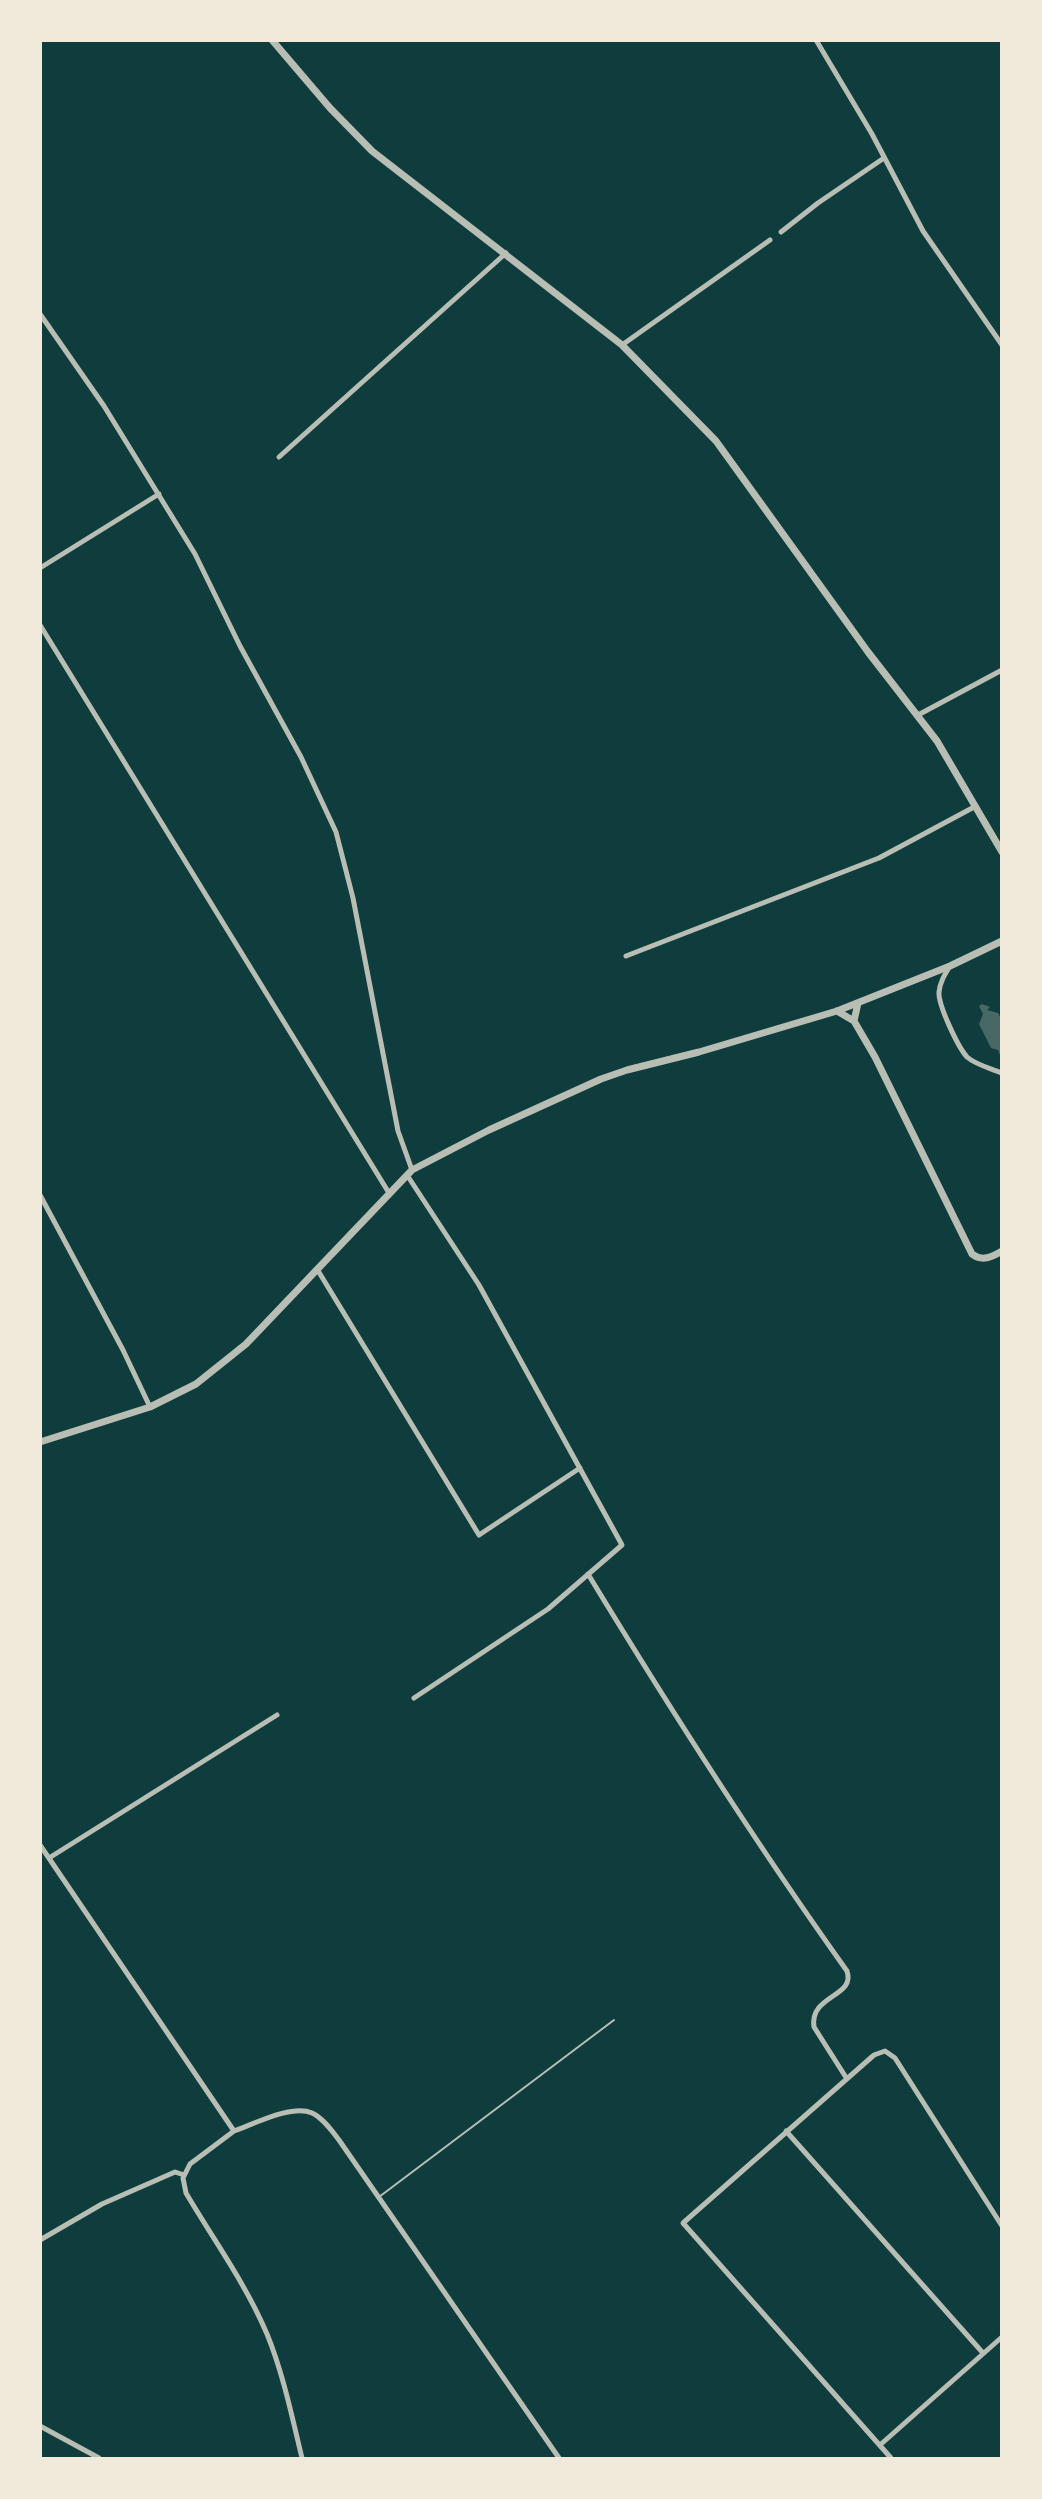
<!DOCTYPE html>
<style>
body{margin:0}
#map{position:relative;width:1042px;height:2499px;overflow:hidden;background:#0f3d3e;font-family:Inter,sans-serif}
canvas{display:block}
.frame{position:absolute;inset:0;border:42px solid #f1e9da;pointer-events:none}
</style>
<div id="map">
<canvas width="1042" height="2499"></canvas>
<div class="frame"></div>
</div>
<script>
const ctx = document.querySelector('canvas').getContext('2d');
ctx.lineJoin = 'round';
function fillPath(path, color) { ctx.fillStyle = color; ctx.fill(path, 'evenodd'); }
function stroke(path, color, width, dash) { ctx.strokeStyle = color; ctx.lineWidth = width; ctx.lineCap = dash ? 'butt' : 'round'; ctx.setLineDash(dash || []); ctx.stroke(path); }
const building = new Path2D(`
 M982,1004L990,1007L987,1010L998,1013L1002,1020V1060L998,1050L991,1048L979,1024L983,1014L979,1006Z`);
const service = new Path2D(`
 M379,2197L614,2020`);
const minor = new Path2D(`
 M816,40L872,134L923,231L1002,345
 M781,232L818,203L884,158
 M40,314L104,406L195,554L240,646L301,757L336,832L353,898L398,1131L412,1170
 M622,345L770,240
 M279,457L506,253
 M40,568L159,494
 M40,625L389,1193
 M918,715L1002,670
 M626,956L879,858L976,806
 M950,966C945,974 940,982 939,992C938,1005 958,1047 967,1057C976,1065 990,1068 1002,1073
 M407,1175L479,1285L622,1545L548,1609L414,1698
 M40,1195L123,1350L150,1407
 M317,1269L479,1535L580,1468
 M588,1574C670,1709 755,1842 847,1971C856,1997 809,1995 814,2027L847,2079
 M40,1845L234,2131C254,2124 292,2104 312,2113C323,2118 332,2131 339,2140L559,2458
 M49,1858L277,1715
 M234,2131L190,2164L183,2178L186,2193C213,2239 246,2284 267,2334C283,2373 292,2417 302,2458
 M786,2131L983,2353
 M40,2240L102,2204L175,2172L184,2175
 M40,2426L99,2458
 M880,2445L1002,2337
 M891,2458L683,2223L874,2055L885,2051L895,2058L1002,2226`);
const tertiary = new Path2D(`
 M272,40L330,108L372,151L622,345L716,441L868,652L937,741L1002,852
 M837,1011L854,1021L875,1057L972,1254C982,1262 992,1257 1002,1251
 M854,1021L858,1003
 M40,1442L150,1407L196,1384L246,1344L412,1170L489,1130L601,1079L627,1070L699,1052L837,1011L950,966L1002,941`);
fillPath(building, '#486865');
stroke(service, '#b8beb3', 2);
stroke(minor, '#b8beb3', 5);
stroke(tertiary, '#b8beb3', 7);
</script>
